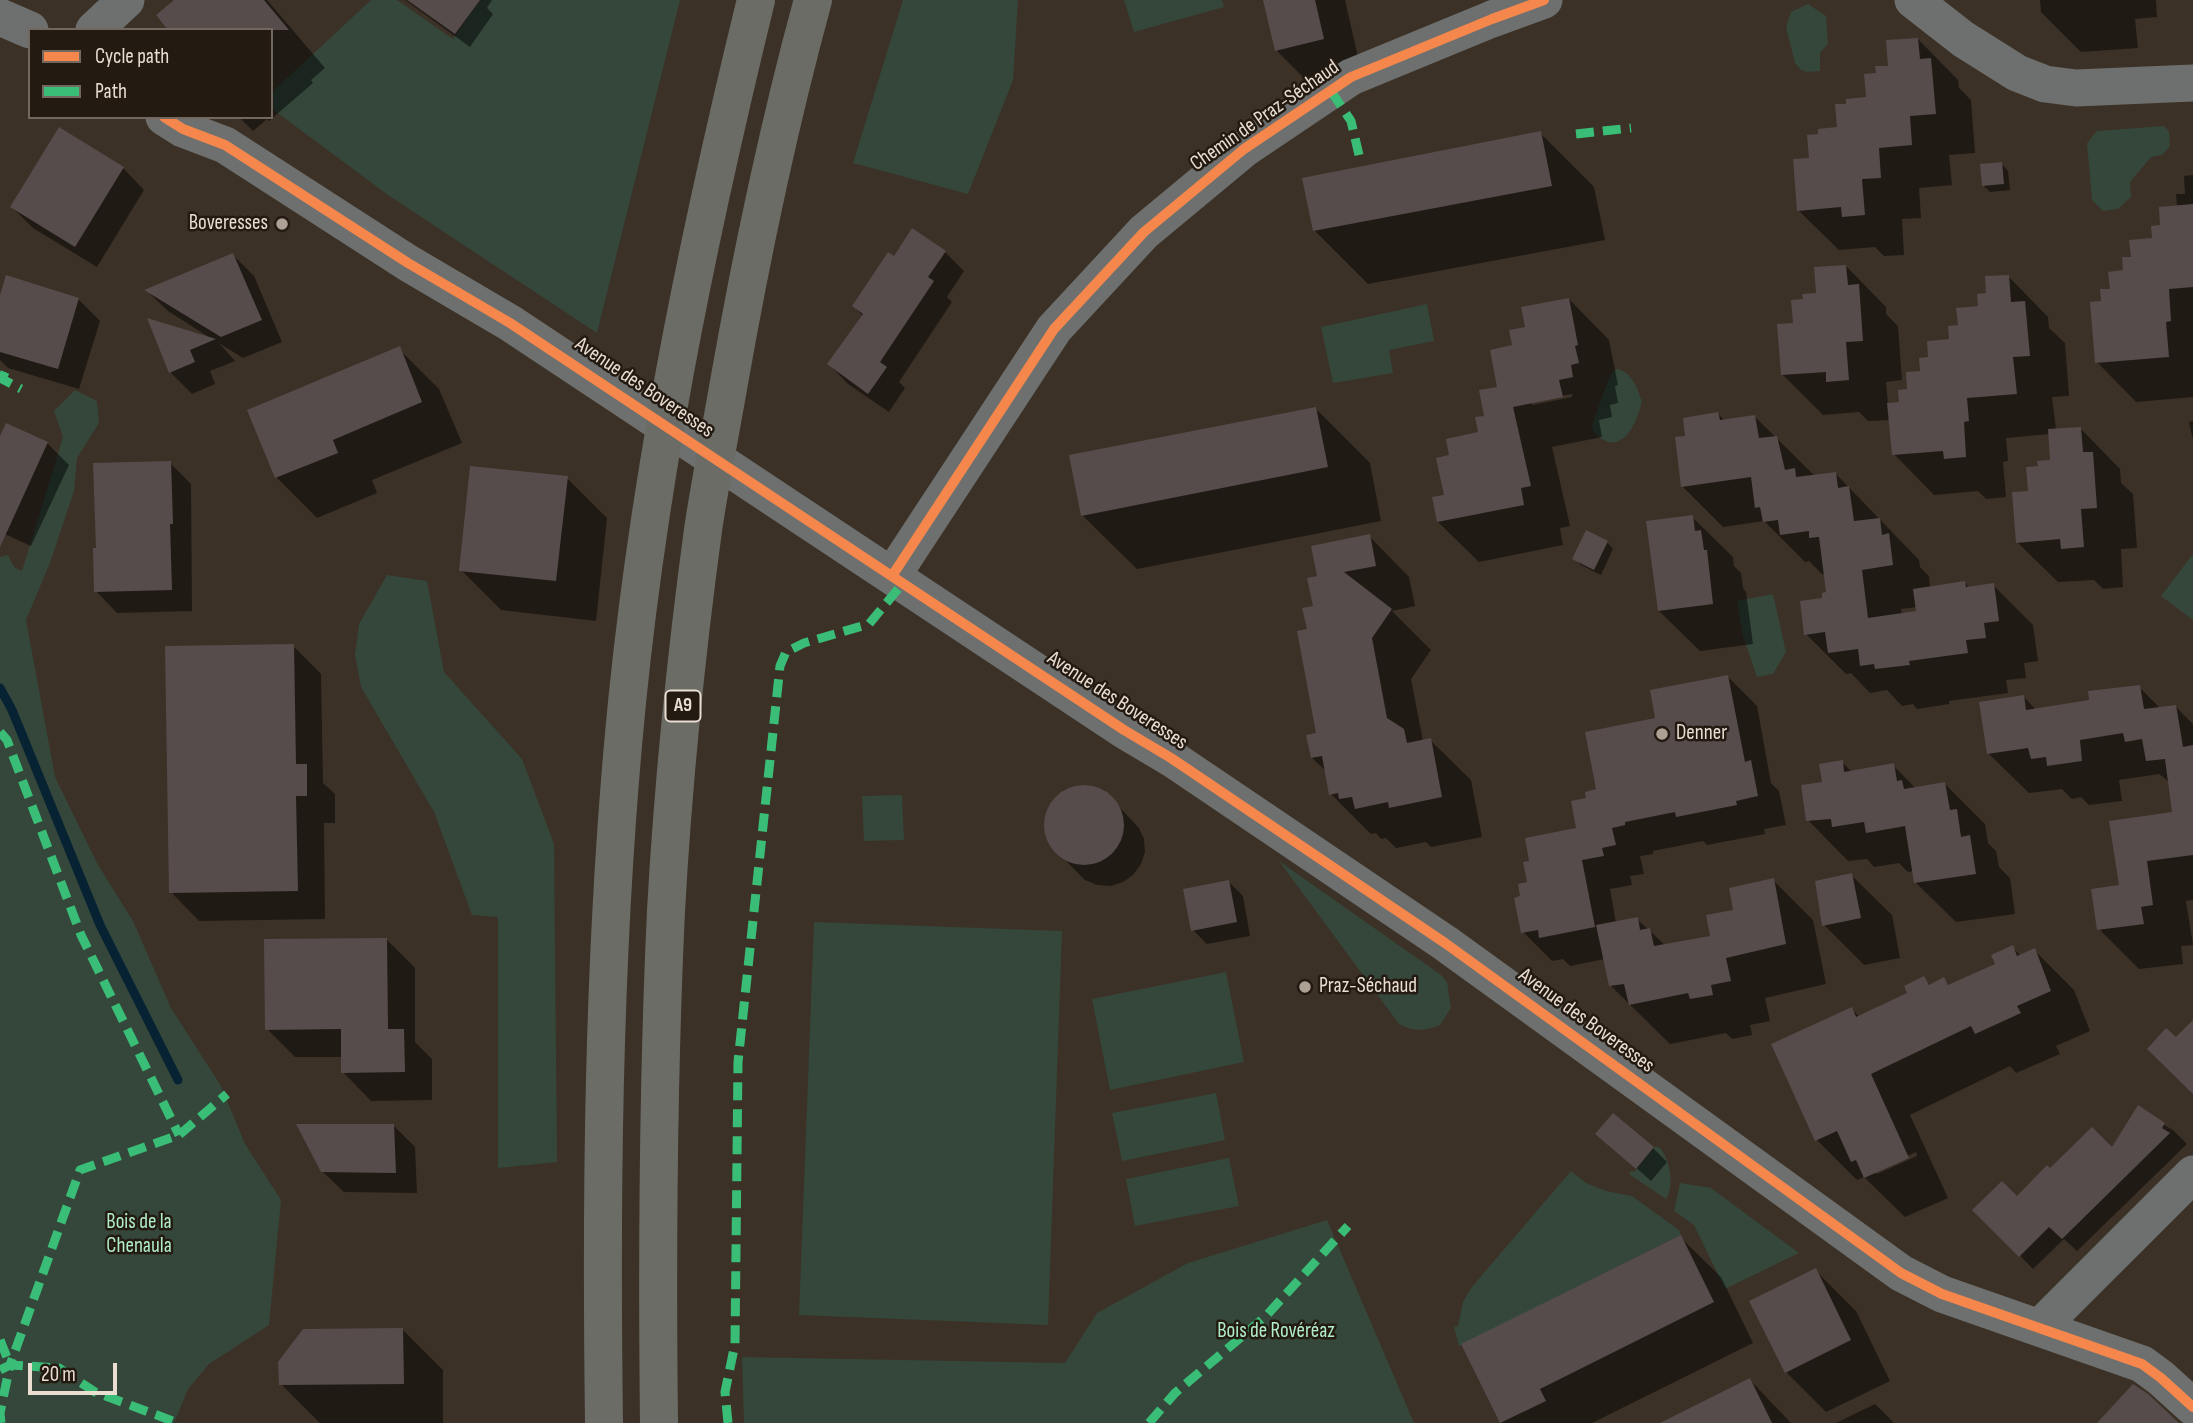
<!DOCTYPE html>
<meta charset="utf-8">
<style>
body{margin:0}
#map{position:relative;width:2193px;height:1423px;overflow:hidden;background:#3c3126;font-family:"Sofia Sans Condensed",sans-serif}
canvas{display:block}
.legend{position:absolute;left:28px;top:28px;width:245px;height:91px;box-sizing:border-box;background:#231a12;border:2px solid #73685f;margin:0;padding:9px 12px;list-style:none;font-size:21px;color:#eaddd2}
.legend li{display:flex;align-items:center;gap:14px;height:35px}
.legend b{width:35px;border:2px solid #73685f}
.scale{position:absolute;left:28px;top:1363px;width:89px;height:32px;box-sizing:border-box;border:4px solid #eaddd2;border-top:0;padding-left:9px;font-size:21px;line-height:24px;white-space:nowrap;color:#eaddd2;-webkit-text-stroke:5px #231a12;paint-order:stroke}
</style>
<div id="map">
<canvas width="2193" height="1423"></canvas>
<ul class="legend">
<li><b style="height:9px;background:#f5874c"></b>Cycle path</li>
<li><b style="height:9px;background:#3abd76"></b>Path</li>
</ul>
<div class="scale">20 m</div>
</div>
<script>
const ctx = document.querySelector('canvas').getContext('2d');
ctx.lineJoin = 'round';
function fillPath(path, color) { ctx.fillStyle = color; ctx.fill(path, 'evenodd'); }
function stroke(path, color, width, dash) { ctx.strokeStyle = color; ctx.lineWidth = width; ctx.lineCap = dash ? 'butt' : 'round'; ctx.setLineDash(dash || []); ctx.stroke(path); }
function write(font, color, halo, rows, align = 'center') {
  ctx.font = font + ' "Sofia Sans Condensed",sans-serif'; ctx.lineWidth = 5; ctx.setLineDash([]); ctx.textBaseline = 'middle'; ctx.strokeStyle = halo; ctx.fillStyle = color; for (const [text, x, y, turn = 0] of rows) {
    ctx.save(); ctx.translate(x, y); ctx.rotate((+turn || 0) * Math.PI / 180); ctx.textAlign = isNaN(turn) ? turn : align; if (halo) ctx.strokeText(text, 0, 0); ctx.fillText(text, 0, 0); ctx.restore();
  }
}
const green = new Path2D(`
 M371,0H397L453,39L480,0H680L597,333L388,195L271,108V93Z
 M903,0H1018L1013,80L968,194L853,163Z
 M1124,0H1222L1224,7L1134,32Z
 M1808,4L1826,16L1828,44L1820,53V71L1807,72L1801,70L1795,63L1786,27L1791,12Z
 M2164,126L2169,131L2170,146L2162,155L2151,157L2130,182L2131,197L2118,209L2103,211L2092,200L2087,143L2097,131Z
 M1427,304L1434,341L1389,350L1393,373L1333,383L1321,327Z
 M1617,369C1632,372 1638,389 1642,402C1636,425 1620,461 1593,431L1592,425L1609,378L1613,371Z
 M75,390L97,401L99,423L77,458L74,491L50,563L26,620L55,777L98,865L133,921L171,1008L221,1086L245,1144L281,1200L269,1325L209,1364L188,1389L174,1423H0V557L8,555L14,567L22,571L63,437L54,411Z
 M2193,554V620L2161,596Z
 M387,575L427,581L444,672L522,759L554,844L557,1162L498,1168V917L472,915L434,812L361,687L355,655L359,624Z
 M1773,594L1786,652L1773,674L1757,677L1743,636L1737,601Z
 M902,795L904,840L864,841L862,796Z
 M1279,861L1441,975L1447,982L1451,1008L1440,1025C1425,1031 1414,1032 1399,1024Z
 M814,922L1062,931L1048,1325L799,1315Z
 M1226,972L1244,1062L1110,1090L1092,999Z
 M1216,1093L1225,1140L1122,1161L1112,1113Z
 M1654,1147H1659C1670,1158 1675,1185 1666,1199L1629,1174L1631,1171L1634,1172Z
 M1229,1158L1239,1206L1135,1226L1126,1179Z
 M1571,1171L1586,1183L1606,1191L1632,1196L1679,1230L1681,1235L1459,1346L1454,1327L1458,1326L1463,1302L1471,1288Z
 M1680,1183L1711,1188L1799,1253L1725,1289L1694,1225L1674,1211Z
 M1327,1220L1414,1423H744L742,1357L1065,1363L1097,1313L1188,1263Z`);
const shadow = new Path2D(`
 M176,0H267L325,68L311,80L313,83L269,121L267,119L253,131L239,117H271V30Z
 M405,0H492L487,8L493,14L470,47Z
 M1264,0H1345L1363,79L1317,91L1276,50Z
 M2040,0H2156L2157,17L2135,19L2138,48L2081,52L2041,12Z
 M1918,39L1958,80L1959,88L1971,100L1975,153L1949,155L1952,185L1919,188L1921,218L1902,219L1904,255L1884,256L1875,247L1839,250L1798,210L1811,160L1868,99L1878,75L1890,67Z
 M59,129L123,168L144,190L97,267L33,228L12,207Z
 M1540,133L1594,187L1605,240L1368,284L1314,230Z
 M2002,164L2008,171L2010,190L1990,192L1983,185Z
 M2193,175V397L2136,402L2097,362L2103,303L2133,258L2154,240L2177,207L2176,194H2185L2184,176Z
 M945,252L964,271L947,297L952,302L899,382L905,388L889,412L848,384L829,364L863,316L854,306L894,258Z
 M233,255L254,276L282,342L243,358L219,343L235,361L210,371L215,384L192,394L170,372L150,321L212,339L168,311L147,291Z
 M1846,266L1886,307V314L1898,326L1902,380L1886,382L1888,405L1901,403L1930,359L1951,340L1960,327L1980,308L1988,294L2008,276L2048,317L2049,328L2065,343L2069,396L2052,397L2056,430L2080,428L2120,469L2121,483L2133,494L2137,548L2121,549L2123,587L2103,589L2094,580L2058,582L2017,542L2029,492L2039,468L2052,462L2050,434L2006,438L2008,461L2003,462L2006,497L1986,499L1978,491L1934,495L1894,454L1891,420L1868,421L1859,412L1823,415L1783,375L1795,325L1805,301L1818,295Z
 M78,299L100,321L79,389L8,368L0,360V302Z
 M1569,299L1609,340L1618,385L1615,386L1618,403L1610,405L1612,417L1599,420L1602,437L1552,447L1570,526L1560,528L1563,545L1479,562L1438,522L1446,496L1451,457L1480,433L1514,347L1527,328ZM1572,394V397L1532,405V401Z
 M399,349L439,389L462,443L372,480L377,493L317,518L276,477Z
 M1316,409L1370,463L1381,521L1137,569L1082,515Z
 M1718,414L1725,421L1755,417L1815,476L1836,474L1919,560L1920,567L1929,576L1930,588L1965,583L1970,588L1993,585L2033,625L2038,661L2024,663L2026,678L2006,680L2008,693L1949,701V704L1917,709L1913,704L1902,706L1887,690L1870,693L1851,673L1846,674L1806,634L1827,594L1825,574H1822L1809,561L1805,562L1764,521L1723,527L1683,487L1687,437ZM1917,607L1918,613L1902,615L1901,609Z
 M2193,421V440L2189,422Z
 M0,441L47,443L69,465L31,546L0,532Z
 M170,463L191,484L192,611L117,613L96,591Z
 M567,478L607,518L596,621L501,610L461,570Z
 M1692,517L1733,557L1734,566L1741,573L1743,588L1746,592L1753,644L1700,651L1659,611Z
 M1369,536L1409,577L1415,606L1392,611L1431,650L1411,679L1423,741L1430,740L1471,780L1482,837L1431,847L1426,842L1396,848L1386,838L1381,839L1376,833L1371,834L1331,794L1327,772L1312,758L1318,734L1309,631L1319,578Z
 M1607,542L1613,549L1601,575L1581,565L1574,558Z
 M293,646L321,674L323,783L335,794V823H324L325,919L199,921L171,892Z
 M1728,677L1757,706L1771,783L1779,791L1786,825L1764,829L1765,834L1707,845L1703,841L1653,851V854L1640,856L1644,874L1630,876L1632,885L1610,889L1616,923L1637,919L1666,946L1712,937L1735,911L1773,880L1813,920L1826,984L1765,998L1770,1021L1750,1025L1752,1035L1732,1039L1726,1033L1670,1044L1611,986L1605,959L1570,966L1563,959L1552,961L1523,932L1522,898L1529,884L1578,829L1588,800L1657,720Z
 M2139,687L2161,709L2176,707L2193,724V900L2186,901L2193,945L2181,946L2183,964L2139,969L2099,929L2121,887L2174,814L2168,781L2159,774L2119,780L2122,801L2089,805L2081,797L2072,799L2062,789L2029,793L1988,753L2024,697L2036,710L2091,702Z
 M1842,762L1852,772L1893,765L1916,789L1945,784L1985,824L1988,843L1996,851L1999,867L2010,878L2015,914L1956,922L1915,882L1914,871L1908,872L1899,863L1874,867L1867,859L1848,861L1808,820L1824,783Z
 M1086,787L1098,789L1109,796L1139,828L1144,839L1145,852L1141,864L1133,875L1123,882L1111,886L1097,885L1085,880L1054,849L1047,837L1045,824L1048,812L1054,801L1063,793L1074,788Z
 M1851,875L1892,915L1900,958L1864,965L1824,925Z
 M1229,882L1243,896L1250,936L1207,944L1193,930Z
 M386,939L415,968V1042L432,1059V1100L371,1101L343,1072V1057H295L267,1029Z
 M2013,948L2021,956L2034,950L2074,990L2090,1031L2056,1046L2060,1054L2016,1073L2010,1066L1910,1115L1948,1198L1905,1217L1864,1177L1857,1180L1817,1140L1851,1009L1860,1017L1910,994L1924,979L1931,986L1944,980L1950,986L1998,965ZM1916,1152L1917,1156L1877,1174L1874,1171Z
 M2138,1108L2174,1131L2187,1144L2077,1251L2064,1239L2033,1269L1975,1210L2017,1198L2050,1171L2112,1150Z
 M394,1126L415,1147L417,1193L344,1192L322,1171Z
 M1598,1134L1653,1148L1667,1162L1651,1181Z
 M1680,1237L1721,1277L1753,1343L1592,1423H1502L1463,1345Z
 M1815,1270L1856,1311L1890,1381L1826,1412L1786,1372Z
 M403,1330L443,1370V1423H320L281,1384Z
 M1750,1380L1791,1423H1664Z
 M1875,1404L1894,1423H1836Z`);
const stream = new Path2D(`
 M0,688L12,710L100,925L178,1080`);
const building = new Path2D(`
 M174,0H264L289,30H168L156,15Z
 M407,0H480L455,34Z
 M1263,0H1315L1324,39L1275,51Z
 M1918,38L1920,59L1931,58L1936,114L1910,116L1912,145L1879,148L1881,178L1862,179L1865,215L1842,217L1841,207L1797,211L1793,159L1809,158L1807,135L1818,134V129L1837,127L1835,104H1846V99L1866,97L1864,74L1876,73L1875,66H1888L1886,40Z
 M59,127L124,167L75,247L10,207Z
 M1541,131L1552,186L1313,231L1302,178Z
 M2002,162L2004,184L1982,186L1980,164Z
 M2193,204V287L2169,289L2171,321L2166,322L2169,357L2095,363L2090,302L2101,301L2100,289H2110L2108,272L2123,270L2122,257H2131L2129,240L2152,238L2151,226L2160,225L2159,207Z
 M912,228L946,251L928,277L934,281L880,362L887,367L868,394L827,364L863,314L852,306L888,252L894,256Z
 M233,253L262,320L221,337L144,290Z
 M1846,265L1848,285L1859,284L1863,341L1846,342L1849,380L1826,382V372L1781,375L1777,324L1793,323L1791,300L1803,299L1802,294L1816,293L1814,267Z
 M6,275L79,298L58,369L0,352V295Z
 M2009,275L2011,302L2025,301L2030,356L2013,357L2017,394L1967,398L1969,421L1964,422L1966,457L1944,459L1943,451L1892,455L1887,403L1899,402L1898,390L1907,389L1906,372L1920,371L1919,358L1928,357L1927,341L1949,339L1948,326L1958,325L1956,308L1978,306L1977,294L1986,293L1985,276Z
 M1569,298L1578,345L1575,346L1579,363L1571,365L1573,377L1559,380L1563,397L1513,407L1531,486L1521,488L1524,505L1437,522L1432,497L1444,495L1436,458L1449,455L1446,439L1478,432L1475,417L1484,416L1479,390L1497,387L1490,350L1512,345L1509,330L1525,327L1521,307Z
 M147,318L216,339L190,350L195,362L169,373Z
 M400,346L422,402L333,440L338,453L275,478L247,410Z
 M1316,407L1328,467L1081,516L1069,455Z
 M1718,412L1720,420L1755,415L1759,438L1777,436L1785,470L1795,468L1796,477L1836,472L1838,488L1849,486L1854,521L1880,518L1882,535L1889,533L1893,565L1862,570L1868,618L1916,611L1913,589L1965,581L1966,587L1994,583L1999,621L1984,623L1986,638L1966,640L1968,653L1909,661L1910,665L1875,669L1874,664L1860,666L1858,649L1828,653L1825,632L1804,635L1800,601L1822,598V593L1826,592L1819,537L1809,538V531L1780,535L1778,520L1763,522L1760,507L1755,508L1751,477L1681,487L1675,437L1685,436L1683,418Z
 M6,423L48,442L0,547V436Z
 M2081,427L2083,452H2093L2097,508L2081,509L2084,547L2061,549L2060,539L2016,543L2012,492L2028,491L2026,467L2038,466L2037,461L2050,460L2048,429Z
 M171,461L173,524H170L172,590L94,592L93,548H96L93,463Z
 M470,466L568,476L556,581L459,571Z
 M1693,515L1695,531L1701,530L1704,550H1707L1713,604L1658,611L1646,521Z
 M1586,530L1608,541L1594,570L1572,559Z
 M1370,534L1376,566L1344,572L1392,609L1372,638L1387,718L1404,729L1407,743L1431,738L1442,797L1389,808L1388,802L1355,809L1352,797L1339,799L1338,793L1329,795L1322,756L1311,758L1306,735L1316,733L1297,631L1307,629L1302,608L1313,606L1307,578L1317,576L1311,546Z
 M294,644L296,764H307V796H296L298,891L169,893L165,646Z
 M1728,675L1745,762L1751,760L1758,796L1736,801L1737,805L1676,817L1675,812L1625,822V825L1612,828L1616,845L1602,848L1604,856L1582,860L1595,927L1539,938L1538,930L1521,933L1514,898L1520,896L1518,884L1527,882L1523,862L1529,861L1525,838L1576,828L1571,801L1586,798L1585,792L1596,789L1585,732L1655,718L1650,690Z
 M2140,685L2144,709L2176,705L2183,747L2193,745V855L2147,861L2153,905L2141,907L2144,924L2097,930L2091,889L2119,885L2109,821L2172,812L2165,759L2146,761L2142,739L2125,742L2123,733L2080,740L2082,761L2047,766L2046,757L2031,759L2028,748L1987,754L1979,702L2024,695L2026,710L2089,700L2088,691Z
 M1843,760L1844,772L1894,763L1897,781L1902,780L1904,789L1945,782L1950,810L1957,809L1961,837L1970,835L1976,874L1914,883L1905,826L1866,833L1864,822L1832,827L1831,819L1806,821L1801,785L1822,782L1819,764Z
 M1044 825a40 40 0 1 1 80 0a40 40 0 1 1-80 0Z
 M1852,873L1861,918L1822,926L1815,881Z
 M1774,878L1786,944L1726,958L1731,981L1711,985L1713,995L1690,999L1688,993L1629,1005L1624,984L1609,986L1596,925L1638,917L1640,930L1650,928L1654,946L1710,936L1706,915L1733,910L1729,888Z
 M1229,880L1237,922L1191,931L1183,889Z
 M387,938L388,1029H404L405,1072L341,1073V1029L265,1030L264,939Z
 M2013,945L2017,956L2035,948L2051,991L2017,1006L2021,1013L1975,1034L1971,1026L1871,1074L1909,1158L1864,1178L1856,1160L1851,1162L1837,1131L1815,1141L1771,1044L1852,1007L1856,1017L1907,993L1904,986L1924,976L1929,985L1944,977L1948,985L1995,964L1991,955Z
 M2193,1020V1094L2147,1049L2166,1028L2176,1037Z
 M2138,1105L2165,1123L2162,1128L2170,1133L2062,1239L2049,1227L2019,1257L1972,1210L2002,1181L2017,1196L2047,1165L2050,1168L2092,1127L2112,1147Z
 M1613,1113L1654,1147L1636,1169L1595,1134Z
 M296,1124H394L396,1173L321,1172Z
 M1681,1235L1714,1302L1540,1389L1546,1401L1500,1423L1461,1344Z
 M1816,1268L1851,1340L1785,1373L1749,1301Z
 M403,1328L404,1384L279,1385L278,1362L303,1329Z
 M1750,1378L1772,1423H1660Z
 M2133,1384L2148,1394L2179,1423H2097Z`);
const minor = new Path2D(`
 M1913,0L1963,39L2017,73L2045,84L2076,88L2193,83
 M0,17L30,30
 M94,30L126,0
 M164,117L183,129L225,145L408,263L510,323L1124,730L1171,758L1445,943L1901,1273L1942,1294L2142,1364L2161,1378L2193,1407
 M892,576L1054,329L1144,232L1244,149L1351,77L1492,19L1544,0
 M2040,1327L2193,1174`);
const highway = new Path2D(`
 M604,1423C601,1197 603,971 623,745C645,493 696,245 756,0
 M659,1423C657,1252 658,1081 666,911C673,784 686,656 703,530C710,482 720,435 728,388C751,257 778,128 813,0`);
const quiet = new Path2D(`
 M1331,91L1351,121L1359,155
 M1576,134L1631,128
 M5,372L2,379L21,389
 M0,732L7,740L81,935L179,1135
 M0,1340L10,1365
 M0,1370L10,1365L80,1170L179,1135L227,1094
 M1,1423L0,1413L10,1365L59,1368L95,1392L178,1423
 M728,1423L725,1392L735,1344L738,1062L780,666L786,652L804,643L869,624L903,583
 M1149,1423L1175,1393L1265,1317L1348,1226`);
const cycleway = new Path2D(`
 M164,117L183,129L225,145L408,263L510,323L1124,730L1171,758L1445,943L1901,1273L1942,1294L2142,1364L2161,1378L2193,1407
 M892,576L1054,329L1144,232L1244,149L1351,77L1492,19L1544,0`);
const markers = [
 [282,224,7,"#ada196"],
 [1662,734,7,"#ada196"],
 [1305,987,7,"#ada196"]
];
const shields = [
 [683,706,35]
];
const shieldNames = [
 ["A9",683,706]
];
const streetNames = [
 ["Chemin de Praz-Séchaud",1265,116,-35],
 ["Avenue des Boveresses",644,388,34],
 ["Avenue des Boveresses",1117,701,33],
 ["Avenue des Boveresses",1586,1021,36]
];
const poiNames = [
 ["Boveresses",268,224,"right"],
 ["Denner",1676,734],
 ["Praz-Séchaud",1319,987]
];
const parkNames = [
 ["Bois de la",139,1223],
 ["Chenaula",139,1247],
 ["Bois de Rovéréaz",1276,1332]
];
fillPath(green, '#34473a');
fillPath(shadow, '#0007');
stroke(stream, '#072232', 9);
fillPath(building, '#564c4c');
stroke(minor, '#6d706e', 37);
stroke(highway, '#6c6c67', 38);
stroke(quiet, '#3abd76', 9, [18, 9]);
stroke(cycleway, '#f5874c', 10);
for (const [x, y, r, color] of markers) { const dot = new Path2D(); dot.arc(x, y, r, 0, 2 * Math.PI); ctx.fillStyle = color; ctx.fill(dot); stroke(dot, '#231a12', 2.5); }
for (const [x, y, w] of shields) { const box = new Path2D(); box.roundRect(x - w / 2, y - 15.5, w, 31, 5); ctx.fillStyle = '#231a12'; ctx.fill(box); stroke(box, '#eaddd2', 2); }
write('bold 19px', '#eaddd2', null, shieldNames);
write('21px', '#eaddd2', '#231a12', streetNames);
write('21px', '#eaddd2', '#231a12', poiNames, 'left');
write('21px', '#b0edc8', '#231a12', parkNames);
</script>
